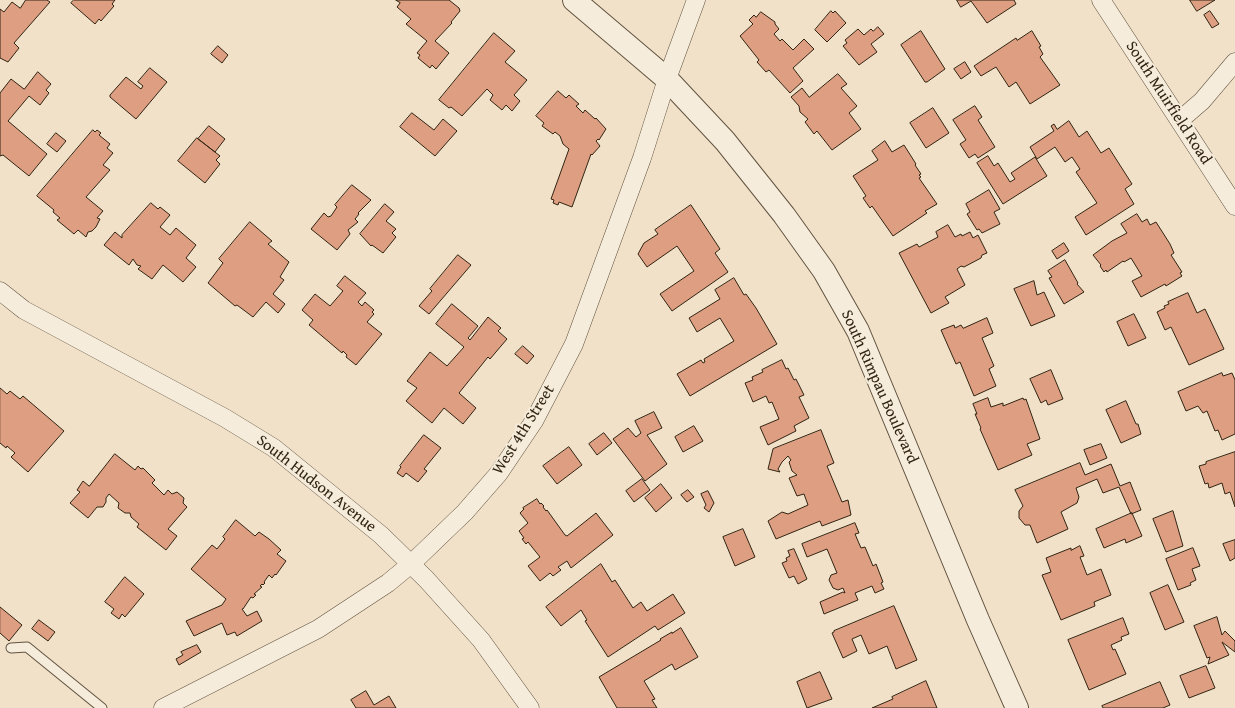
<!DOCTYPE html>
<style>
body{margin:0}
canvas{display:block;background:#f1e1c8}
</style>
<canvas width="1235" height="708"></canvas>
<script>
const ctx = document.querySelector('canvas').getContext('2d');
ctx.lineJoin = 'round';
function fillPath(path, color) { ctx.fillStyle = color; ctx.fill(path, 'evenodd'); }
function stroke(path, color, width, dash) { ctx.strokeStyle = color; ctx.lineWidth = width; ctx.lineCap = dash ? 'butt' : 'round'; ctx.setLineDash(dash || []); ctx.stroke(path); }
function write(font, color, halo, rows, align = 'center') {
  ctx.font = font + ' "Gentium Book Plus",serif'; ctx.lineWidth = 4; ctx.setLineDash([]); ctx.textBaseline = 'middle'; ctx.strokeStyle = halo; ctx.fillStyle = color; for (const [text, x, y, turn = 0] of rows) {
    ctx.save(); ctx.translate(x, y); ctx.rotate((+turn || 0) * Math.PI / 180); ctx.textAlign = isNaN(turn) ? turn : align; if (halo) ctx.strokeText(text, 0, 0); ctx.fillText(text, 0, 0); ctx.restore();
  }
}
const building = new Path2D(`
 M26,0H47L50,2L14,43L19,48L8,62L0,58V9L4,12L12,2L20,8Z
 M74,0H115L112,4L114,6L101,21L99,19L95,24L71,3Z
 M396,0H449L459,8L460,11L451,22L452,23L435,41L449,53L436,69L432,65L430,68L418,58L420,55L417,53L427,41L406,24L411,19L397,7L400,3Z
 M957,0H1014L1016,4L987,23L971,1L961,7Z
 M1190,0H1215L1197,11Z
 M831,11L833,13L835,11L846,23L827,42L815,30Z
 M1210,11L1219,24L1212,28L1204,15Z
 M761,12L775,22V24L779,29L774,34L780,41L782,39L793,50L804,39L814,49L793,68L803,81L790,93L769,70L766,72L757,62L759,60L740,36L753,24L749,20L754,15L756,17Z
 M878,27L884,34L871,44L877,52L859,65L843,46L847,43L845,40L858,29L864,35L871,29L873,31Z
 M921,31L945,69L927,82H925L901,45Z
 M1032,31L1041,46L1039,47L1043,54L1040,57L1060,85L1030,104L1016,82L1009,87L996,67L981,76L974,66L1016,38L1017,40Z
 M494,33L515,51L505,62L527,80L514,95L520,101L512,111L506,105L502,110L490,100L493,95L487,89L462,116L451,107L449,108L439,100Z
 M218,46L228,55L222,63L211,54Z
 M965,62L971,72L961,79L954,69Z
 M150,68L167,82L136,119L110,97V95L126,77L141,89L143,86L138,82Z
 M38,72L51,84L46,90L49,93L40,105L29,96L8,121L47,154L29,176L3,155L0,156V93L11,79L24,89Z
 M838,74L847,84L841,88L857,106L849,113L861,129L832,150L817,131L814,134L805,122L808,119L800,112L799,106L791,97L802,88L809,97Z
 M558,91L566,98L569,95L579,104L576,106L583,113L585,110L595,119L596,118L606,129L599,140L598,139L596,141L600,146L592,155L591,154L572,207L559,202L558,205L553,203L554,200L551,199L569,149L563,144L560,136L555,132L553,134L542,126L544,123L536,116Z
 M975,106L982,117L978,120L995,147L978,158L975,154L969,158L960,144L966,140L953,120Z
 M933,108L949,133L926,148L910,123Z
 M412,113L434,130L443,119L457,131L435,156L400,127Z
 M1069,121L1079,137L1087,131L1101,153L1109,148L1132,184L1125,189L1134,204L1086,235L1075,217L1097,203L1076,172L1080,169L1072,157L1065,162L1055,147L1037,159L1030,147L1054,131L1051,126L1054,124L1057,129Z
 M209,126L225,139L215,152L198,139Z
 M93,130L95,132L97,130L101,133L99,135L110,144L107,148L113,153L103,165L110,170L86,197L103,211L97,218L100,219L96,227L92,231L88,232L86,237L78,230L74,234L57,220L60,218L53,212L54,210L37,196Z
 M56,133L66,141L57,152L47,144Z
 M197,138L220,156L216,160L220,164L205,183L178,161Z
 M885,141L892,152L904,145L916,164L915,165L921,174L919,175L921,177L919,178L937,204L925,211L927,213L893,236L872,206L870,208L863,198L866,196L853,176L878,160L872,151Z
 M988,156L994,166L998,163L1010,182L1015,179L1011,173L1035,157L1047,176L1003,204L977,163Z
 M352,185L371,200L358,213L359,214L355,219L358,222L348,230L350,234L337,250L311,229L324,213L328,217L331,216L337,207L335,205Z
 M989,190L1000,209L994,212L1000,224L982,233L979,229L977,230L967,214L970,212L966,204Z
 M151,203L158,209L160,207L170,215L160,227L170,235L176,228L196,245L186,258L196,267L183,282L163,265L152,279L138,269L141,266L137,265L133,259L129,265L104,245L115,232L122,238V235Z
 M385,204L394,212L386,221L396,229L392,233L396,237L383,253L372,245L371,246L360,234Z
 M691,205L720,249L715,253L728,272L672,311L660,294L694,271L677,246L647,267L638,254L644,243L658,234L655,230Z
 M1137,214L1142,222L1147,219L1150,225L1156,222L1170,244L1174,253L1171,255L1182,272L1180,273L1182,276L1166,286L1165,284L1141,297L1132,281L1142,276L1131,258L1124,262L1123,261L1107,272L1106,270L1104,272L1100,266L1101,265L1093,255L1112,241L1127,233L1121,224Z
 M250,222L272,241L268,244L289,262L280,277L284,280L273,294L285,304L278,313L266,302L253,317L237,305L235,306L208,283L223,263L219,259Z
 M948,225L955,237L961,234L962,236L970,232L973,238L978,235L987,253L982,255L981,258L964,267L961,266L957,269L965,285L945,297L949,303L931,313L899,253L917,244L919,247L938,237L936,232Z
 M1064,243L1069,251L1057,259L1052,251Z
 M458,255L471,265L429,314L419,306L432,291L430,289Z
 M1065,260L1078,283L1077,284L1084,292L1064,304L1049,278L1052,277L1048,271Z
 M345,276L366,293L358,302L362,306L365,302L374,310L372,312L374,314L367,322L382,334L356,365L346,357L347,355L343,351L342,353L309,325L313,320L302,310L315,294L330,306L343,291L337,286Z
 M734,278L744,295L746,294L756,308L777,344L690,396L677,374L701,360L703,363L705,362L704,359L734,341L720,318L697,332L689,318L720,299L715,290Z
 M1034,281L1037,295L1044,292L1055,316L1031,326L1014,289Z
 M1188,293L1197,313L1205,309L1224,349L1189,365L1171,327L1165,330L1157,312L1165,308L1164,306L1169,304L1168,302Z
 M452,304L478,326L468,338L470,340L488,317L501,328L498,331L507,339L490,359L488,357L459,393L476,408L463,424L444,408L432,423L406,401L417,388L407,381L430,352L447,366L464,347L436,324Z
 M1134,314L1146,338L1128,346L1117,322Z
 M987,318L993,333L982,338L994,366L989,369L996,386L974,396L960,362L956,364L941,330L954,325L955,328L961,325L963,328Z
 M523,346L534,356L527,364L515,354Z
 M782,360L786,369L788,368L794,380L796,379L804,395L799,397L809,418L794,426L796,431L768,445L760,427L779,419L772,402L769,403L766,396L753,402L745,383L753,380L752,377L763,372L762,370Z
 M1051,370L1063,399L1048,405L1046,400L1041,403L1030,379Z
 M1222,373L1223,376L1232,373L1235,380V434L1222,440L1218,430L1215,431L1207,411L1203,413L1198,406L1186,411L1178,392Z
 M0,388L7,394L10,391L20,399L23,396L64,431L28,472L11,457L15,453L7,446L6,448L0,443Z
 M988,398L991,407L1003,403V406L1023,398L1024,400L1026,399L1040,439L1027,444L1032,455L998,470L980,429L981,428L975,414H977L973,404Z
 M1126,401L1136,424H1138L1141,434L1121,443L1106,410Z
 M654,412L662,428L647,435L667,464L645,481L613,439L628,428L636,437L641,433L635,421Z
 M694,426L703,441L683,452L675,437Z
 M821,430L834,463L827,466L842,502L848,500L851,515L822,526L820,521L776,539L768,521L782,512L788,514L808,505L804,494L797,496L789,478L797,475L792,471L789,462L791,460L788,456L782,462L778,469L780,472L768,469L773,449Z
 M604,433L612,443L597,455L589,444Z
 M424,435L441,448L424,469L427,471L418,482L406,473L403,477L397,473L401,467L400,466Z
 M1101,444L1107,458L1090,465L1084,450Z
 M569,447L582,465L557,484L543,466Z
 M1235,452V507L1230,492L1225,494L1222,483L1209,488L1208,483L1205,484L1199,466L1206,464V462Z
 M115,454L135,470L138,466L141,469L143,468L155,480L152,483L164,495L168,490L172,494L177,492L184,498L183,503L187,507L168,529L177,536L166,550L137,527L139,524L131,517L130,513H125L118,508L119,503L109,494L106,498V502L103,507H97L88,518L70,503L80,492L77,490L83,481L89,486Z
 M1080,463L1085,475L1111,464L1120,486L1130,482L1141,510L1131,514L1119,487L1103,493L1097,479L1076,488L1079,497L1077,503L1061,512L1068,529L1037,543L1030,525H1025L1019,518V511L1023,506L1015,490Z
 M642,479L650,490L634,502L626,491Z
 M661,484L672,498L656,512L645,498Z
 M688,490L694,497L687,502L681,495Z
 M708,491L714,503L709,512L704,508L706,505L701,494Z
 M537,499L540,504L541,503L544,506L543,507L546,511L547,510L565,535L567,536L596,513L613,535L571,568L567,561L558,567L561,570L553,576L550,573L540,581L528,566L540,557L528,542L526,544L522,539L524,538L519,531L528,523L520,513L524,509L523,508Z
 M1173,511L1183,546L1166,552L1153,519Z
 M1132,513L1142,536L1126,543L1125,539L1104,548L1096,529Z
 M236,520L255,536L259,532L269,539L281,550L277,554L286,561L276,575L275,574L272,578L269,575L264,582L265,583L263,585L262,584L260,586L262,587L254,594L256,595L253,598L251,597L243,609H242L247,616L257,611L262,621L237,636L235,632L227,635L222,623L194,636L186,621L222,605L226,599L191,569L212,545L217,549L225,539L223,537Z
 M855,523L859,533L855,534L861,548L865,547L873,566L876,564L883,582L881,583L884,589L875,593L872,586L855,593L858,600L824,614L820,602L843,592L845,593L843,588L838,590L833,588L829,580L831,575L837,573L827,549L807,557L802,544Z
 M743,529L755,557L735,566L723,537Z
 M1235,540V558L1230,561L1223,544Z
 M1080,546L1084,556L1080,557L1087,575L1101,569L1111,595L1094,602L1095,606L1061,620L1042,575L1051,572L1046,558L1071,548V550Z
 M1193,548L1200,566L1192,569L1196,580L1190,583L1191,585L1178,590L1166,559Z
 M794,549L807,579L798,584L794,576L789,578L782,563L787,561L786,558L790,556L788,551Z
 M601,564L612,582L615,580L633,608L641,602L647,611L673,594L685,613L658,630L655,626L608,657L585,621L587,620L581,610L561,626L546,607Z
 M125,577L144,594L125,617L122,614L119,619L111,613L114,609L105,602Z
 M1168,585L1184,622L1165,630L1150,593Z
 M894,606L917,660L896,669L887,646L869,654L861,635L852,639L857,651L843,658L832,633L834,632V631Z
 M0,607L22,625L9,641L0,633Z
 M1217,617L1222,635L1225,631L1235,641V652L1222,642L1229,655L1208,664L1210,657L1207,658L1194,626Z
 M1123,618L1129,634L1121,637L1122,640L1111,645L1113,650L1115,649L1126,674L1089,690L1068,640Z
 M39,620L55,632L48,641L32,629Z
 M681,628L698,657L675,670L672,664L644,681L655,699L652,700L657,708H617L599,677L661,640L660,639L672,632V633Z
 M197,645L201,652L179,665L176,659L183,655L181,652Z
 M1206,666L1215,688L1189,698L1180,676Z
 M820,672L832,699L807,708L797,682Z
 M926,681L937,708H872L893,699L892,697Z
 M1160,682L1170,705L1163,708H1103L1102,706Z
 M366,691L374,705L389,696L396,708H356L351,700Z`);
const service = new Path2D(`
 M11,648L27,647L102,708`);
const minor = new Path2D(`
 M1101,0L1235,206
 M1180,120L1202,101L1235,62
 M0,291L24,310L225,418L274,448L381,535L426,579L481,640L530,708
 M163,708L318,629L388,583L411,564L465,512L499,473L534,421L574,344L642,158L667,79L696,0`);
const tertiary = new Path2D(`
 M574,0L667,79L725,141L784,215L824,271L858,331L978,620L1017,708`);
const streetNames = [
 ["South Muirfield Road",1168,103,57],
 ["South Rimpau Boulevard",879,387,66],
 ["West 4th Street",524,430,-58],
 ["South Hudson Avenue",316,484,38]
];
fillPath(building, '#dd9e81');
stroke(building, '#312413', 1);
stroke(service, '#615340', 11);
stroke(minor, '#615340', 19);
stroke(tertiary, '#615340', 24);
stroke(service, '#f6ecdb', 9);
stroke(minor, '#f6ecdb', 18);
stroke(tertiary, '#f6ecdb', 22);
write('16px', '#312413', '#f6ecdb', streetNames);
</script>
